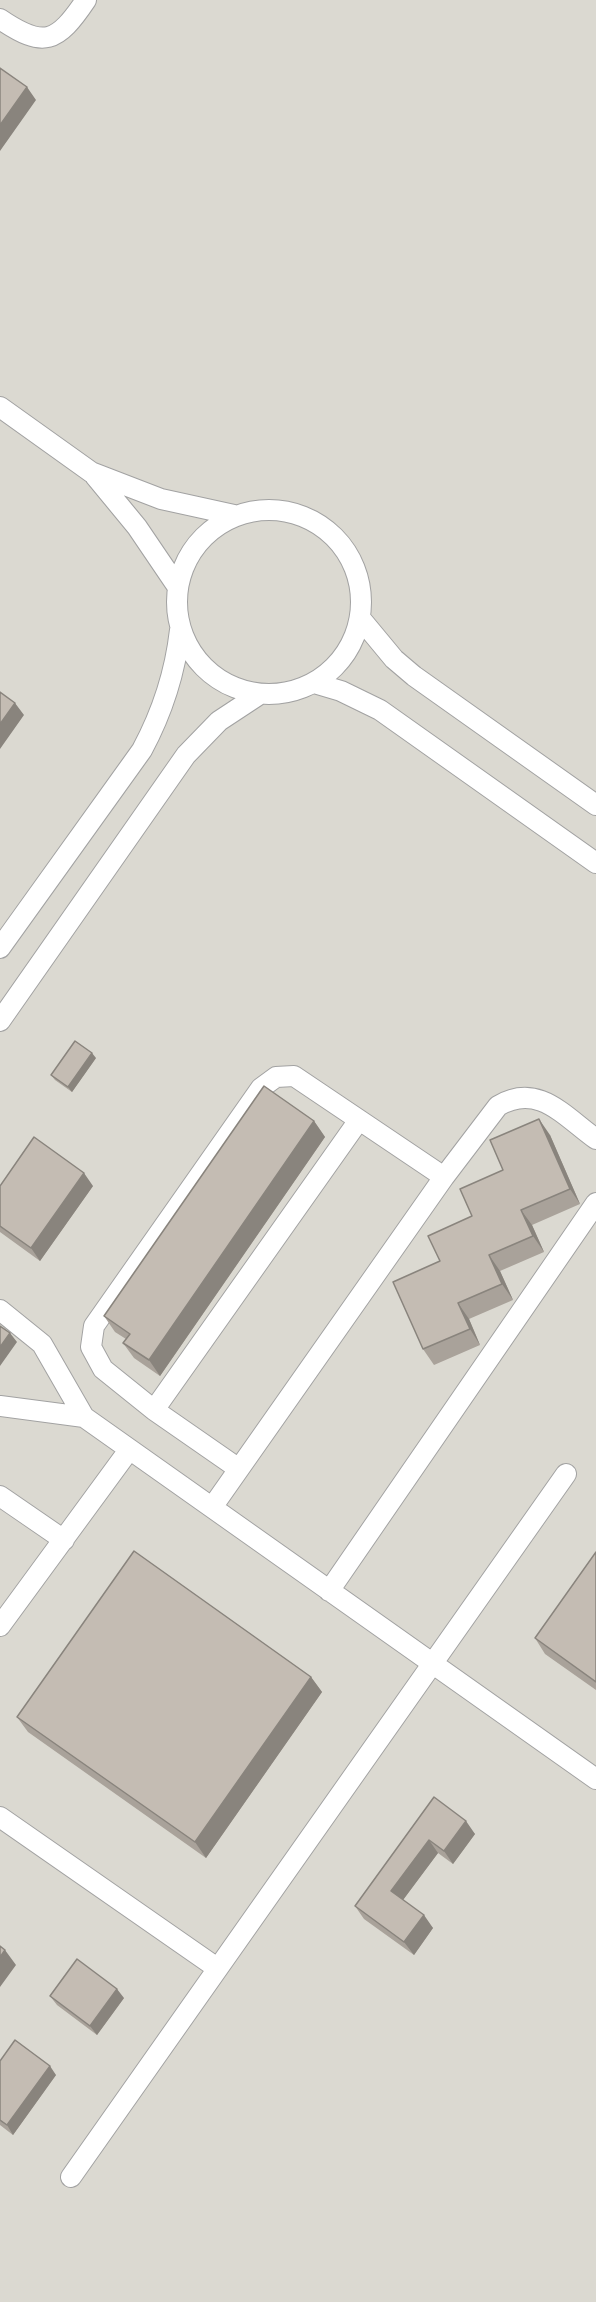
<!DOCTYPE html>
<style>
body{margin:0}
canvas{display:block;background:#edeadf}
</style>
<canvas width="596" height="2302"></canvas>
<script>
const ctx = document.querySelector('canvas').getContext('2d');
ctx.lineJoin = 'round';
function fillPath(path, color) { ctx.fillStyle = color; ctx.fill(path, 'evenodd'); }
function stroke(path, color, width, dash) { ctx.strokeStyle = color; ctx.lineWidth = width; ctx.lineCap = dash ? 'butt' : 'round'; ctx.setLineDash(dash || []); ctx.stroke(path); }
const airport = new Path2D(`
 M0,0H596V2302H0Z`);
const lane = new Path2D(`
 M0,19C44,49 57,43 86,0
 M0,407L91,472L161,499L234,515
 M95,476L137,527L177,586
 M177 602a92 92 0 1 1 184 0a92 92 0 1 1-184 0Z
 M360,618L394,659L414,676L596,805
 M314,683L341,691L380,710L596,863
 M0,948L142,750C163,711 175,674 180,630
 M0,1021L186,755L219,721L260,694
 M0,1310L42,1344L84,1417L596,1779
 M0,1406L84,1417
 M154,1410L359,1120
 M239,1469L154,1410L103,1369L91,1347L94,1326L261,1088L276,1077L294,1076L444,1177
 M0,1496L64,1540
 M213,1506L444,1177L498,1106C538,1082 564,1116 596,1139
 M329,1591L596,1203
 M0,1626L129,1450
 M0,1817L217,1968
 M71,2177L566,1474`);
const wall = new Path2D(`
 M96,1058L72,1092L55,1080L51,1075Z
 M314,1121L325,1137L160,1376L134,1358L123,1343L126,1339L115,1332L104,1316Z
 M550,1135L580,1204L532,1225L544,1252L500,1271L513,1300L469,1319L480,1345L434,1365L423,1349L440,1261L472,1216L503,1170Z
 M0,1186H93L40,1261L0,1232Z
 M596,1552V1690L545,1654L535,1638Z
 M311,1677L322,1692L206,1858L28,1732L17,1717Z
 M434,1797L475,1834L453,1864L438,1853L403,1900L433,1928L414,1955L364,1919L355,1906Z
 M50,1996L124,1998L97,2035L57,2005Z
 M0,2061L56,2075L13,2135L0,2125Z`);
const shadedWall = new Path2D(`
 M27,87L36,100L0,151V125Z
 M15,703L24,715L0,749V724Z
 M92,1053L96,1058L72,1092L68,1087Z
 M539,1119L550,1135L580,1204L570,1189Z
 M314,1121L325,1137L160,1376L149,1360Z
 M84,1173L93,1186L40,1261L31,1248Z
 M521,1210L532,1225L544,1252L533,1236Z
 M489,1255L500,1271L513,1300L502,1284Z
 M458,1303L469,1319L480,1345L470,1329Z
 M10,1333L17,1342L0,1366V1347Z
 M311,1677L322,1692L206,1858L195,1842Z
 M466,1821L475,1834L453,1864L444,1851Z
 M429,1840L438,1853L400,1904L391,1891Z
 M424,1915L433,1928L414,1955L404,1942Z
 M5,1950L16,1965L0,1987V1957Z
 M117,1989L124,1998L97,2035L90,2026Z
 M50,2066L56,2075L13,2135L7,2125Z`);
const building = new Path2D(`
 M0,68L27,87L0,125Z
 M0,692L15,703L0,724Z
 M75,1041L92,1053L68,1087L51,1075Z
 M264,1086L314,1121L149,1360L123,1343L130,1334L104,1316Z
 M539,1119L570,1189L521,1210L533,1236L489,1255L502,1284L458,1303L470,1329L423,1349L393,1282L440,1261L428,1236L472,1216L460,1189L503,1170L490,1140Z
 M34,1137L84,1173L31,1248L0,1226V1186Z
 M0,1326L10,1333L0,1347Z
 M134,1551L311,1677L195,1842L17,1717Z
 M596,1552V1682L535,1638Z
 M434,1797L466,1821L444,1851L429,1840L391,1891L424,1915L404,1942L355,1906Z
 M0,1946L5,1950L0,1957Z
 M77,1959L117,1989L90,2026L50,1996Z
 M15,2040L50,2066L7,2125L0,2120V2061Z`);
fillPath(airport, '#dbd9d1');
stroke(lane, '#a2a2a2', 22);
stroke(lane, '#fff', 20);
fillPath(wall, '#a9a29a');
fillPath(shadedWall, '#89847d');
fillPath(building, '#c4bcb3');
stroke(building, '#89847d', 1.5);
</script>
